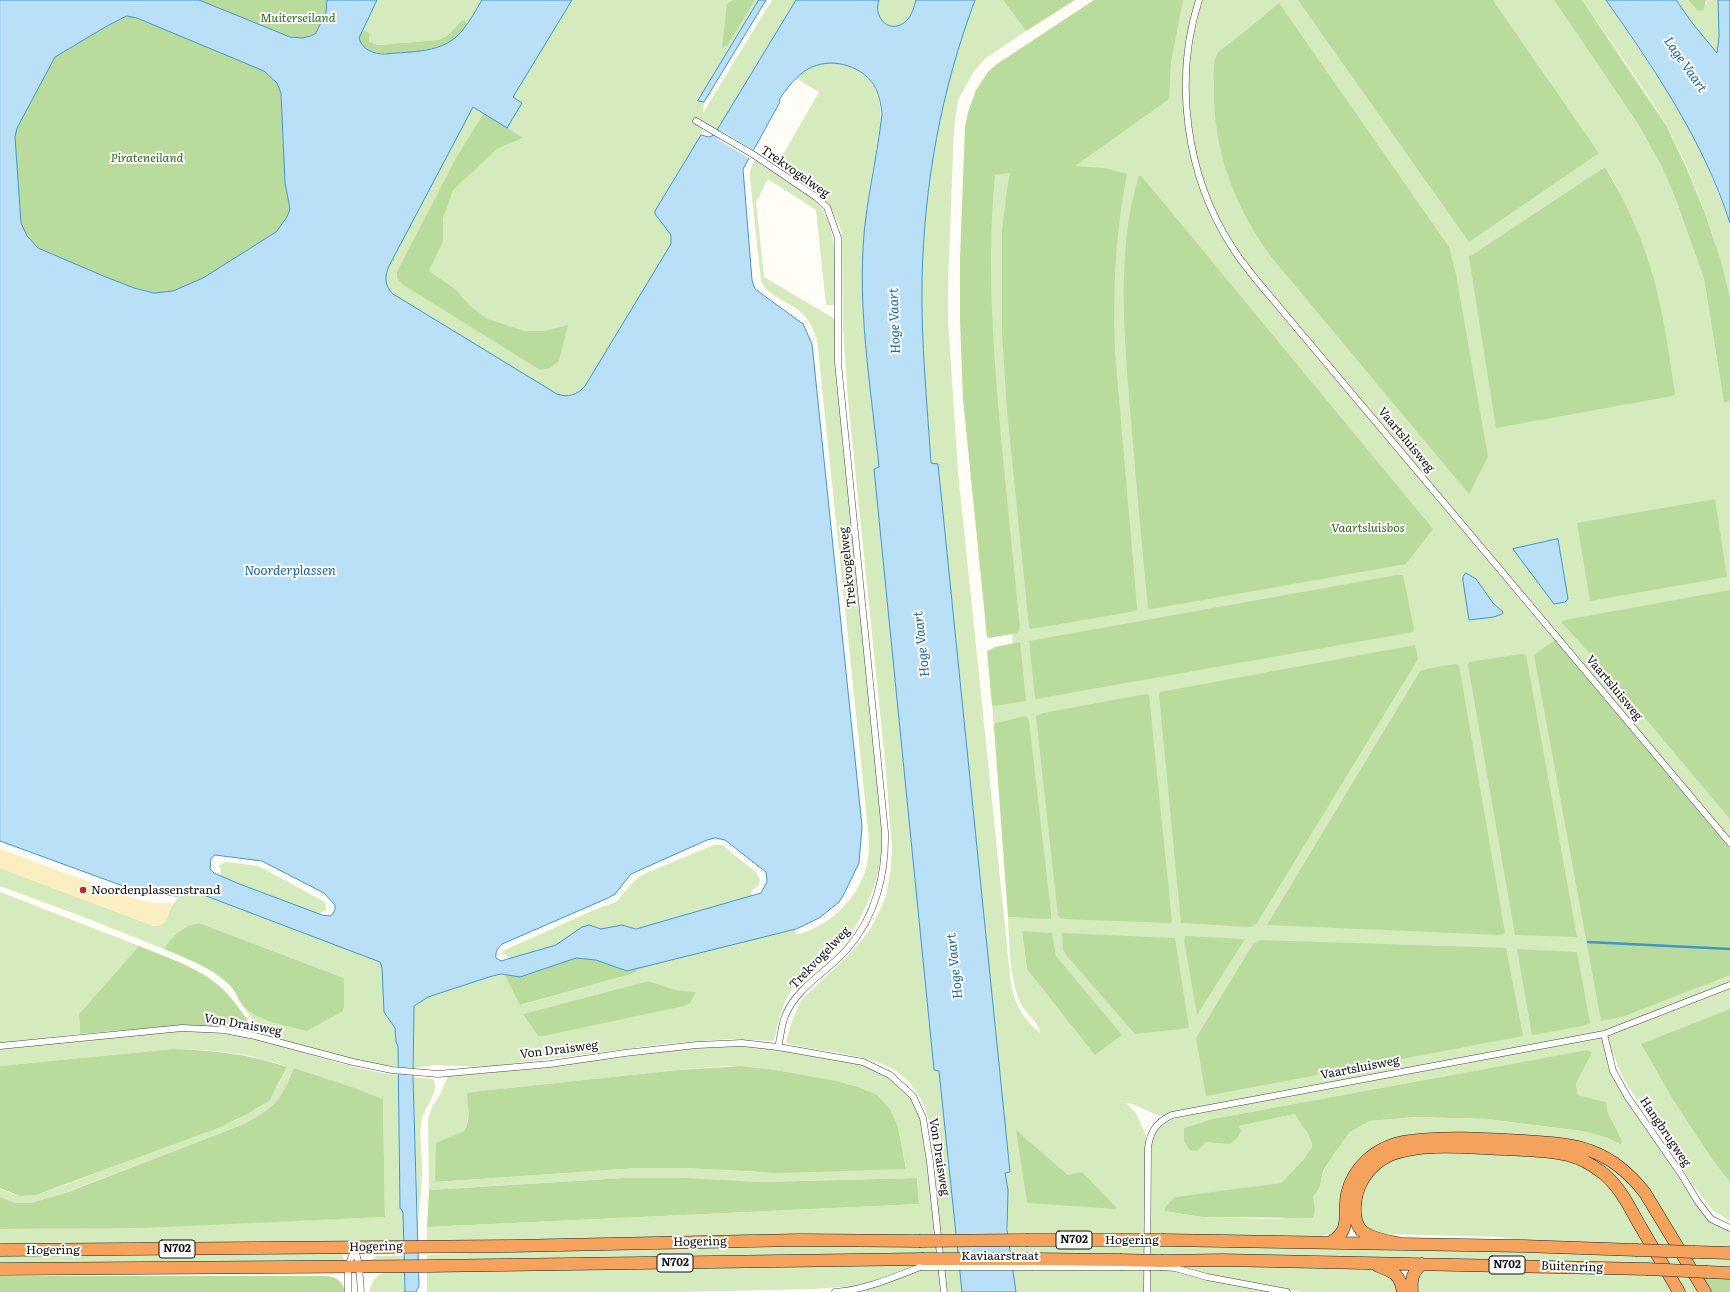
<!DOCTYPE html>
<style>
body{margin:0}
canvas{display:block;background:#fffdf5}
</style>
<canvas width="1730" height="1292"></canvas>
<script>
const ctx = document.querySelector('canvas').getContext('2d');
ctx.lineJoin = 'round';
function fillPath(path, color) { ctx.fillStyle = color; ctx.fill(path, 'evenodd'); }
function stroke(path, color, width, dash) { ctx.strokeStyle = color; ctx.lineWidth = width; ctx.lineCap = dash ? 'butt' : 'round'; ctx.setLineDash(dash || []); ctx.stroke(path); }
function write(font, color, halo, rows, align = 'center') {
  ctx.font = font + ' Literata,serif'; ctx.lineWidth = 4; ctx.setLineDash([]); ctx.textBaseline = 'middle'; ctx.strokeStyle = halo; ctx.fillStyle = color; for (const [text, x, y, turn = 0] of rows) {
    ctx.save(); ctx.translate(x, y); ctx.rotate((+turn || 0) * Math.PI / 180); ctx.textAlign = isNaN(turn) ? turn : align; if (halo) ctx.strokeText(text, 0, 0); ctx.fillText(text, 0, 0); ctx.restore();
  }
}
const green = new Path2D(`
 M377,0H482L468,23L462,20L447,36L438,40L378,45L372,44L369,42L370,33L363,30Z
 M567,0H762L703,101L705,102L703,106V113L772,0H796L717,131L703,122L702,137L677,237L574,409L375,286L472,104Z
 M879,0H916C914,7 912,15 907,20C892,36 872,19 879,0Z
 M975,0H1003L1026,31L986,58L974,71L958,100L954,128L948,282V320L958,472L1011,985C1016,1007 1023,1018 1040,1033C1040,1023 1027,1015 1022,1006C1010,982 1010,950 1008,923V917L1031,918L1018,718L995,723L994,727L992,705L1017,702L977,144L1164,0H1454L1599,153L1493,0H1554L1638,124L1663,169L1676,200L1704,279L1724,403L1730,401V1043L1645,1051L1673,1100L1714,1162L1730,1182V1221L1713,1211L1693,1185L1624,1080L1613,1054L1608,1055L1610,1066L1710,1216L1730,1227V1248L1682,1246L1610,1156L1380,1147L1335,1233L1314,1237L1151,1235L1152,1139C1162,1118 1175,1119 1196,1114L1390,1076L1327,1083L1185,1110C1179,1111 1167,1116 1163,1116C1153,1115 1133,1102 1126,1103L1136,1113L1146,1135L1145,1235H1008V1190L1005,1173L1010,1172L938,464L931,463C927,403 921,342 922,282C924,185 941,91 975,0ZM1605,167C1613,178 1619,191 1624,203C1642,238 1653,273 1660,312L1577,186ZM1022,931L1033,932L1027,969L1022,932ZM1590,1057L1576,1084L1578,1095L1606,1102L1608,1113L1622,1140L1621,1145L1608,1138L1582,1131L1487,1119L1416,1117L1370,1121L1350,1132L1334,1154L1323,1172L1320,1187L1312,1197L1315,1211L1277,1219L1202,1217L1164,1211L1186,1195L1190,1196L1281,1183L1304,1159L1312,1147C1310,1129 1302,1129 1295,1114L1239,1126L1230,1143L1206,1142L1184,1128L1212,1119L1507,1065ZM1017,1131L1068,1175L1027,1203Z
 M1582,0H1606L1684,117L1708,168L1730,223V297C1716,241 1698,185 1671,134C1646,88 1612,44 1582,0Z
 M1676,0H1688L1695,8L1707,3L1706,0H1718L1719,37L1717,54L1693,24Z
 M832,62C840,62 846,65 853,68C878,80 883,104 880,129C873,169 865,209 863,249C859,319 872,397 879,467L874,469L932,1052L934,1070L939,1071L962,1292H946C944,1265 940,1238 938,1210C934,1162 940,1091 887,1066C858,1053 825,1052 793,1045L788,1044L786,1042L792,1021L802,999L852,952L871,928L881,908L886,896L891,869L892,847L885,761L848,400L843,328L842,232L832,210L821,196L800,179L777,165L819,92L796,78C807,68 817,64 832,62Z
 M754,162H757L815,200C841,229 834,269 835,305H826L816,210L768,179L756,202L764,277L835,319L836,364L877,776C879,803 885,836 880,862C876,887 865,913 850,934C833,957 804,969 789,994C781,1007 778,1025 774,1040L773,1041L729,1039L664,1044L487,1067L434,1065L414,1068V1006L428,997L489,977L505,975L521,1005L635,973L639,967L795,929L796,935C831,926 862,896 868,859C871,840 866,819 865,800L817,339C813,330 810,321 803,314C791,302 768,297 761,281L750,178V171ZM648,981L676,990L695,992L523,1014Z
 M714,845H722L757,873L760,880L759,885L751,891L752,897L636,929L622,925L601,929L592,925L556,945L508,959L506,955L502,954L503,951L594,910L616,902L636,879L644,874Z
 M226,862L258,866L325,902L326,910L319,914L220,876L221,869L218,866Z
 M0,868L154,926C159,920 166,914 171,907C178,898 180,891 193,891L380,962L382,968L384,1012L395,1028L396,1042L398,1046V1067L362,1062L263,1035L244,1007L263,1019L343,1011L344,1008V978L199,923C186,925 170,937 164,949L81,916L0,886Z
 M0,892L139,946L79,1014L80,1034L0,1043Z
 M161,1031C193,1031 224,1032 255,1039C303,1050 349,1070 398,1075L400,1208L403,1212L404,1242L0,1244V1229C129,1229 257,1222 385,1217L383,1099L355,1088L294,1068L283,1092L271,1109L244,1124L67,1192L31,1203H16L0,1197V1188C21,1199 31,1196 52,1190L236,1120C267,1105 274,1099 287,1067C251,1052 211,1050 172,1049L0,1066V1048Z
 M718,1045L765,1047L839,1058L879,1069L908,1093L918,1109L922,1122L936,1235L427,1242V1227L919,1204L917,1178L760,1182L623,1178L429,1190L428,1120L432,1107L440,1095L448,1076L590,1061ZM726,1066H741L776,1070L849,1084L867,1090L898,1127L906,1168L756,1172L686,1168H638L435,1182L450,1137L464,1131L467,1125L471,1092L678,1070Z
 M413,1077L433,1079C441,1092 423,1108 421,1122C419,1137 422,1154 422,1169C422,1185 420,1202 418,1219Z
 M1423,1151L1567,1156L1609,1182L1649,1245L1537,1243L1500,1237L1386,1234L1367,1229L1359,1218L1361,1188L1384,1161Z
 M1589,1153L1631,1181L1680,1255L1730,1257V1267L1701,1292H1683L1667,1265L1395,1258L1151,1255V1244L1661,1254L1643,1224L1580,1154Z
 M1009,1244H1145V1255L1010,1254Z
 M937,1245L938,1255L427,1261V1255L540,1250Z
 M341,1253L343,1255L344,1261L0,1265V1256Z
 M376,1256H404V1262H370Z
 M922,1264L857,1286L813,1289L680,1292H427V1271Z
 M1171,1264L1371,1268L1381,1270L1395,1278L1399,1292H1301L1196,1272Z
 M1421,1269L1665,1273L1676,1292H1415V1280Z
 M920,1270H939L941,1292H856Z
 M1012,1270H1144V1292H1016Z
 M1151,1270H1173L1277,1292H1151Z
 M404,1271L405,1292H369C376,1270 384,1272 404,1271Z`);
const forest = new Path2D(`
 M199,0H327L326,12L316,33L311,36L302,38L290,37Z
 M733,0H755L727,46L722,48L727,4Z
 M1003,0H1075L1026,31Z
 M1094,0H1183L1171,62L1169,99L1075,166L1104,168L1127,174C1115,236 1113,289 1115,352L1137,607L1136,611L1031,629L1029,627L1007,410L1002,334V231L1007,189L1010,173L994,175L995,176C986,267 994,357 1002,448C1008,508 1014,569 1020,629L1017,633L989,638L987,637L963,399L960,322V258L965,127L968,112L976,90L988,72L997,64Z
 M1298,0H1493L1599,153L1469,242Z
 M1554,0H1582L1666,125L1687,169L1705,213L1721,261L1730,297V401L1724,403L1704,279L1676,200L1663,169L1638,124Z
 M1688,0H1706L1704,9L1701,11L1697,10Z
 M1279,3L1449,247L1456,274L1488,457L1469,494L1272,258C1234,206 1212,148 1214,83C1214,75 1212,60 1218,53C1222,48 1229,44 1234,40C1249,28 1264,16 1279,3Z
 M127,16L137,18L264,71L277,83L281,93L285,183L290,209L287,217L276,232L203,278L173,291L154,293L134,288L101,275L38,248L27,236L21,223L15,137L17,128L55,57L107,26Z
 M462,20L468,23C462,31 455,40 446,44C434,51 356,64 359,38C360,36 362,32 363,30L370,33L369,42L378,45L438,40L447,36Z
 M484,113L523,138L498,148L453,190L443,218V241L429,271L455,289L469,305L487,319L524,331H545L568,325L559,361L550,368L540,370L402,284L397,278V272L402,262L456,158Z
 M1605,167C1626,201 1642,238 1653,276C1664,315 1669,355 1675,394L1672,396L1496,428L1469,257Z
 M1139,176H1141L1177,219L1433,529L1406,564L1152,609L1148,608C1142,546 1136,483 1131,420C1125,345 1115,249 1139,176Z
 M1715,499L1727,577L1590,601L1577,523Z
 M1397,575H1403L1414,629L1413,632L1036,699L1035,697L1029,641Z
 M1730,590V819L1597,661L1561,622L1565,620Z
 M1556,639L1730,846V975L1622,1017L1601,1021L1534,655Z
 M1020,642L1026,701L994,706L992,705L987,651L995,647Z
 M1415,645L1418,659L1257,923L1250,927L1181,923L1159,695L1160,692Z
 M1521,654L1526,655L1577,937L1515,935L1468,665L1469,662Z
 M1456,664L1459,665L1505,933L1501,935L1267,925L1420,671L1430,668Z
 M1146,694L1149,695L1172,922L1170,923L1062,919L1058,916L1036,716L1043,713Z
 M1026,716L1029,721L1051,913V918L1047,919L1008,917L994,727L995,723Z
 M199,923L344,978V1008L343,1011L307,1031C288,1026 258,1021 244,1007C239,1002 237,994 233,989C216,969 188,959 164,949C171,936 185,925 199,923Z
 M1022,931L1052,933L1056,956L1122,1035L1095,1055L1027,969Z
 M1062,933L1175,938L1189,1028L1135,1034L1066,955L1063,950Z
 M1185,936L1245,939L1197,1015L1184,940Z
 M1261,940L1506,948L1523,1036L1206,1096L1196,1038L1253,944Z
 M139,946C163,956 192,965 213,981C230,993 241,1011 253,1028V1030L249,1032L182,1025L80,1034L79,1014Z
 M1517,949L1577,952L1590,1023L1582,1026L1532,1035Z
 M576,958L596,960L627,971L639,967L635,973L520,1005L505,975L520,977Z
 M648,981L676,990L696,992L690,1003L684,1006L543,1036H538L523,1014Z
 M1730,1009V1182L1714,1162L1673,1100L1641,1044Z
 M172,1049C212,1050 249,1054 287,1067L270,1100L248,1114L218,1128L36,1195L20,1196L0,1188V1066Z
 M1588,1050L1592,1053L1576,1084L1578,1095L1606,1102L1608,1113L1622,1140L1621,1145L1608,1138L1582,1131L1487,1119L1416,1117L1370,1121L1350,1132L1334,1154L1323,1171L1320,1187L1313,1197L1315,1211L1313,1218L1202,1217L1164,1211L1166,1206L1175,1197L1281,1183L1304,1159L1312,1147C1310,1130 1302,1129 1295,1114L1239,1126L1241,1131L1238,1137L1230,1144L1206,1142L1197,1151L1190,1150L1184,1141V1128L1212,1119Z
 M741,1066L776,1070L836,1081L859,1087L877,1095L890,1109L898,1127L906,1169L780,1173L686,1168H638L435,1182L436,1143L464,1131C471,1121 468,1106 467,1094L471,1092L678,1070Z
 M294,1068L355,1088L383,1099L385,1217L143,1228L0,1229V1197L16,1203H31L68,1192L244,1124C277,1106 279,1102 294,1068Z
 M1016,1130L1068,1175L1082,1172L1116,1207V1209L1027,1203Z
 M623,1178H684L760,1182L917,1178L919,1204L427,1227L429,1190Z
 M1698,1275L1730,1276V1292H1708Z
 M0,1276H327C337,1277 343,1282 345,1292H0Z`);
const sand = new Path2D(`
 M0,849L135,899L153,903H173C168,914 168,927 154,926L0,868Z`);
const water = new Path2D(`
 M0,0H199L290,37L302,38L311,36L316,33L326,12L327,0H377L359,38C362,50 374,54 385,54C412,51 443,54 462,31C470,21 476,10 482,0H572L513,97L522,103L507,128L473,107L389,266C384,277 385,286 393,294L557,394C568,398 577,395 585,386L671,244V235L655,214V211L701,135L709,137L714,135L796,0H879C872,19 892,36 907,20C912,15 914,7 916,0H975C941,91 924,184 922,281C921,342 927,402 931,463L938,464L1010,1172L1005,1173L1008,1190L1007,1230L1016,1292H962L939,1071L934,1070L874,469L879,467C872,397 859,320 863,249C865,204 877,160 882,114C881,104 879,94 874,85C860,64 829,57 808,69C796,76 786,89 779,100L780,102L743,169L752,280L755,289L803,324L812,344L862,826L859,863L844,894L839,902L819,918L796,929L627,971L596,960L576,958L520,977L501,974L489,977L428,997L414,1006L413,1077L419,1286L416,1292H405L403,1212L400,1208L398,1046L396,1042L395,1028L384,1012L382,968L380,962L193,891L183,892L178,896L145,894L0,841ZM127,16L137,18L264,71L277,83L281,93L285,183L290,209L287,217L276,232L203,278L173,291L154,293L134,288L101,275L38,248L27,236L21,223L15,137L17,128L55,57L107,26ZM716,838L725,840L766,872L767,882L761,893L636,929L622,925L601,929L589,925L582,927L556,945L501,961L496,958C495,952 498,948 502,944L608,898L615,894L631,874L707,840ZM215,855L262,861L324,893L335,905V910L332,915L330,916L322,915L237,883L214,873L210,869L211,859Z
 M759,0H766L704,102L698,101Z
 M1606,0H1676L1693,24L1717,53L1719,37L1718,0H1730V223C1703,140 1655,70 1606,0Z
 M1558,539L1568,599L1565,602L1554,604L1513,549Z
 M1466,573L1476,579L1493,603L1503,612L1502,614L1494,617L1469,620L1463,581V577Z`);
const pier = new Path2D(`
 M722,131L755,151L750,159L717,139Z`);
const stream = new Path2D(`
 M1588,942L1730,949`);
const street = new Path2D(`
 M1199,0C1173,80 1186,176 1232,247C1247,271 1267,292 1285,314L1730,843
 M696,121L754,155L816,197L827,207L838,238V363L885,832C886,873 876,916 848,948C829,971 798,986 786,1014C781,1024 781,1037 778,1047
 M1604,1034L1613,1071L1627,1096L1681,1174L1698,1202L1711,1219L1730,1228
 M0,1046L182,1028L224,1030L255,1036L353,1062L392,1070L438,1074L550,1064L625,1053L697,1045L742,1043L778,1047L863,1062L890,1075L913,1096L923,1118L930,1162L944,1292
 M355,1248L359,1266L361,1292
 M1033,1267H1121
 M1162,1267L1175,1268L1207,1277L1287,1292
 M348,1292V1266L355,1248
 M835,1292C864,1290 892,1278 920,1267
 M1147,1292L1148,1148C1150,1131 1157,1122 1172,1115L1604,1034L1730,985`);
const highway = new Path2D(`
 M1028,1240H1121
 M1164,1240L1523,1246L1636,1250
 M1331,1242C1352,1230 1343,1214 1347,1194C1350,1181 1357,1169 1367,1160C1379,1149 1394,1143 1410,1141C1448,1136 1488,1139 1525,1141C1547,1143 1570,1143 1591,1151C1613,1159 1631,1175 1645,1193L1705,1292
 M1401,1244C1389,1241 1370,1239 1361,1230C1356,1224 1355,1218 1355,1211C1354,1187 1368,1165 1390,1155C1423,1142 1469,1148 1504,1149C1525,1150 1547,1150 1568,1155C1579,1158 1591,1164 1600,1171C1620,1185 1630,1209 1642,1229C1654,1250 1667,1271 1679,1292
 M0,1250L512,1246L799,1240L919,1241
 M1695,1252L1730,1253
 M1033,1259L1120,1260
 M1163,1261L1222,1260L1647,1269
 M1378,1266C1394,1272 1400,1274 1403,1292
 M0,1269L429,1266L922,1259
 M1707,1272L1730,1273
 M1412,1292C1411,1280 1412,1272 1422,1264`);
const streetBridge = new Path2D(`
 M920,1267H1033
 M1121,1267H1162`);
const highwayBridge = new Path2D(`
 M1121,1240H1164
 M919,1241L1028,1240
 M1636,1250L1695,1252
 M922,1259H1033
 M1120,1260L1163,1261
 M1647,1269L1707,1272`);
const markers = [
 [83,890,4,"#c4262e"]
];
const shields = [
 [1074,1240,36],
 [177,1249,36],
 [675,1263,36],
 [1507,1265,36]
];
const shieldNames = [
 ["N702",1074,1240],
 ["N702",177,1249],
 ["N702",675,1263],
 ["N702",1507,1265]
];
const parkNames = [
 ["Muiterseiland",298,18],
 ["Pirateneiland",147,158],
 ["Vaartsluisbos",1368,528]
];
const streetNames = [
 ["Trekvogelweg",795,172,35],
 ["Vaartsluisweg",1406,440,50],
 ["Trekvogelweg",848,567,-96],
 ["Vaartsluisweg",1614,688,50],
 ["Trekvogelweg",820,958,-46],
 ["Von Draisweg",243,1025,10],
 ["Von Draisweg",559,1050,-7],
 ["Vaartsluisweg",1360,1068,-11],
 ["Hangbrugweg",1665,1132,56],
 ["Von Draisweg",939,1157,81],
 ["Hogering",1132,1240],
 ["Hogering",700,1242,-1],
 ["Hogering",376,1247,-1],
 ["Hogering",53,1250],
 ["Kaviaarstraat",1000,1256],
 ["Buitenring",1572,1267,2]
];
const poiNames = [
 ["Noordenplassenstrand",91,890]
];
const waterNames = [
 ["Lage Vaart",1685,65,55],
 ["Hoge Vaart",895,321,-92],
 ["Noorderplassen",290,571],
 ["Hoge Vaart",922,644,-96],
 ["Hoge Vaart",955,966,-96]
];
fillPath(green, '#d5ebbd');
fillPath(forest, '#b9dc9c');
fillPath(sand, '#fbeec1');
fillPath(water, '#b9e0f7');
stroke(water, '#3f96cf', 1);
fillPath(pier, '#fffdf5');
stroke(stream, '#3f96cf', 2.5);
stroke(street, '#444', 7);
stroke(highway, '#222', 13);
stroke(street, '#fff', 6);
stroke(highway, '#f5a25d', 12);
stroke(streetBridge, '#444', 7, []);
stroke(highwayBridge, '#222', 13, []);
stroke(streetBridge, '#fff', 6);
stroke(highwayBridge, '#f5a25d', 12);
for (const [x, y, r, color] of markers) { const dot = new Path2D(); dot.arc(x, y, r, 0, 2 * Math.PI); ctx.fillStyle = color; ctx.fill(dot); stroke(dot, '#fff', 1.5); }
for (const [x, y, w] of shields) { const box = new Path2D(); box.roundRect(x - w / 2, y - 9, w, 18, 3); ctx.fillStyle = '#fff'; ctx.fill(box); stroke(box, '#111', 1); }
write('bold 11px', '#111', null, shieldNames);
write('italic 12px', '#2f6b1f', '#fff', parkNames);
write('12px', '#111', '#fff', streetNames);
write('12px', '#111', '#fff', poiNames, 'left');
write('italic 13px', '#1768a6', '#fff', waterNames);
</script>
